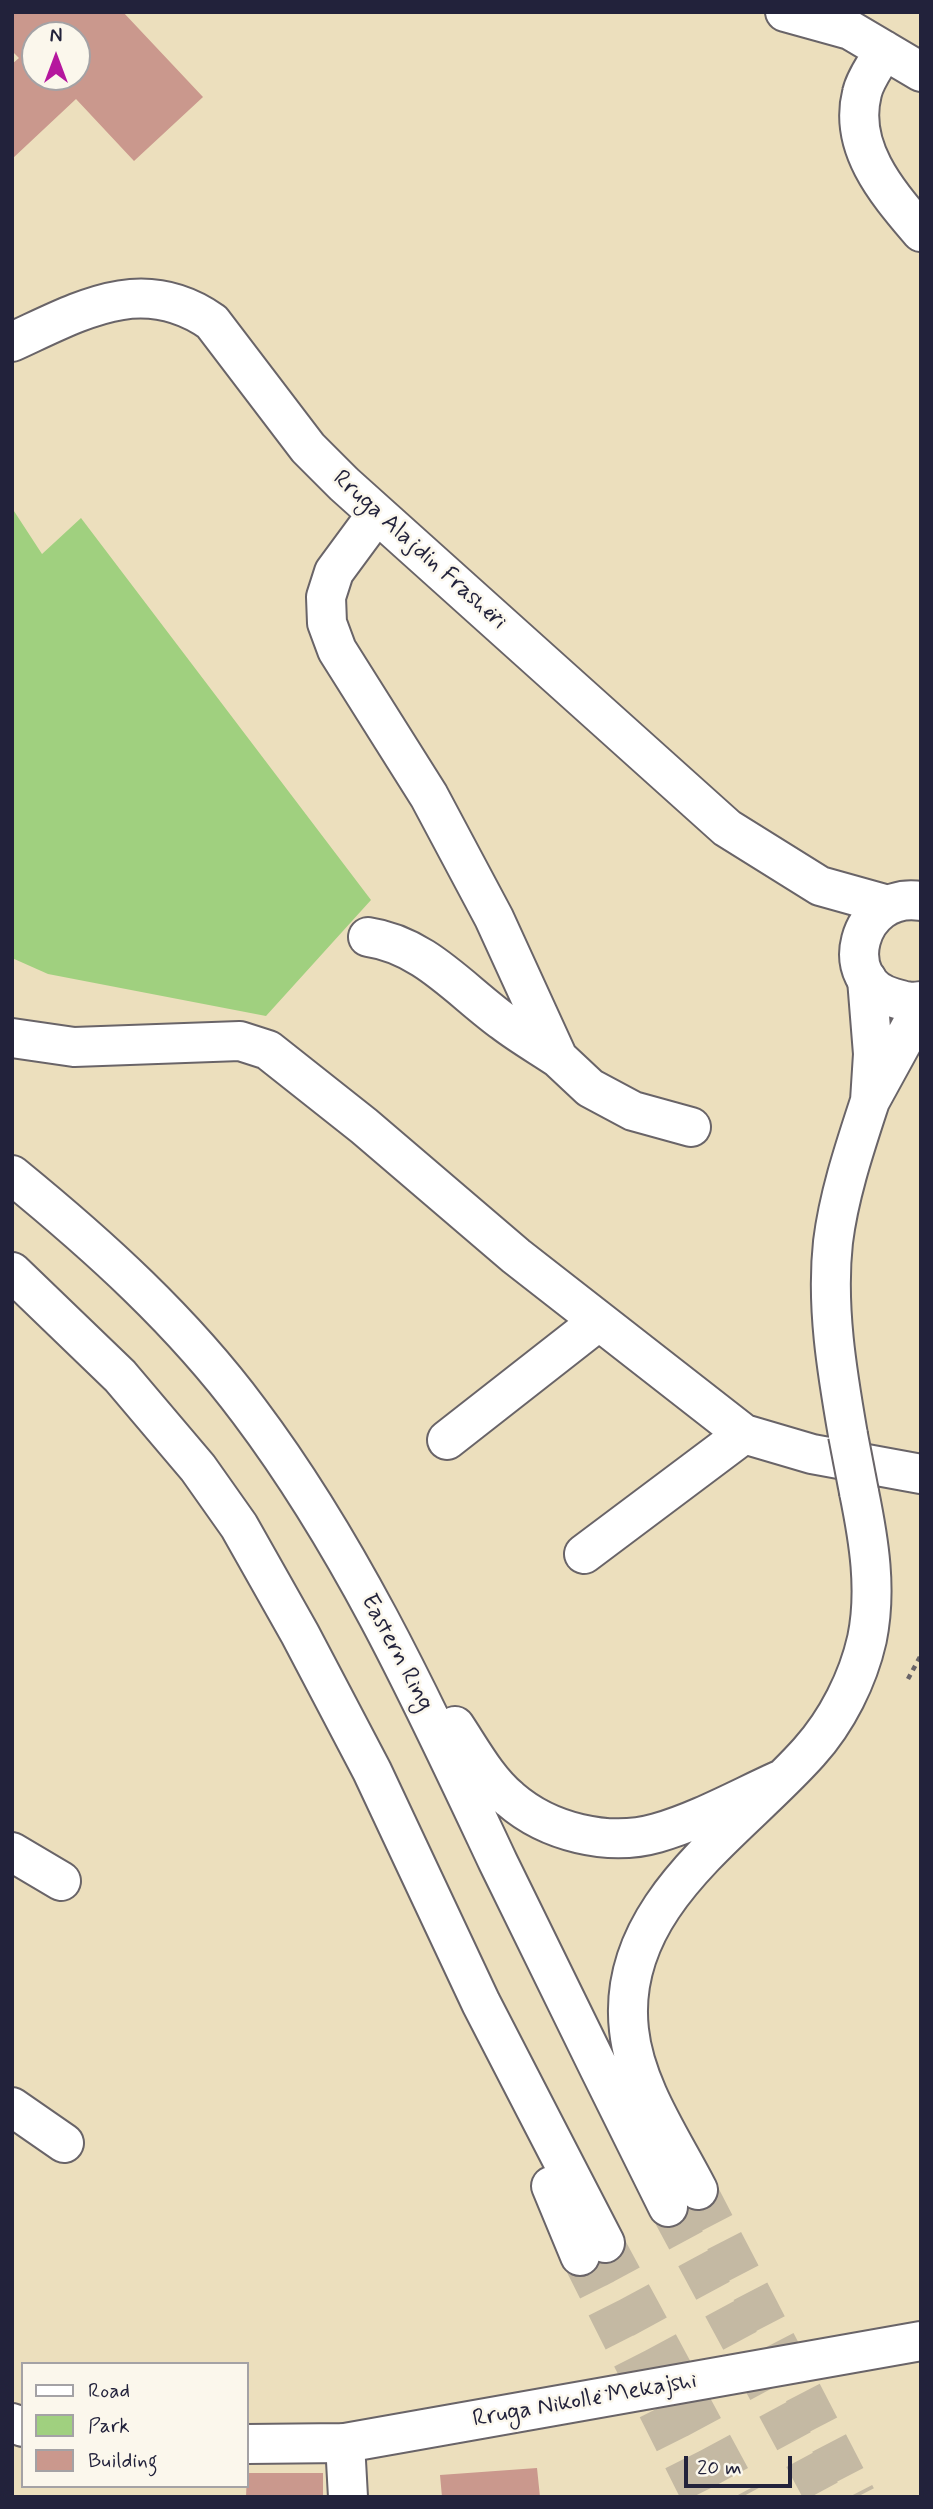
<!DOCTYPE html>
<meta charset="utf-8">
<style>
body{margin:0}
#map{position:relative;width:933px;height:2509px;overflow:hidden;background:#ecdfbd;font-family:Mynerve,sans-serif}
canvas{display:block}
.frame{position:absolute;inset:0;border:14px solid #22223b;pointer-events:none}
.legend{position:absolute;left:21px;top:2362px;width:228px;height:126px;box-sizing:border-box;background:#fbf7ec;border:2px solid #a4a2a5;margin:0;padding:9px 12px;list-style:none;font-size:21px;color:#22223b}
.legend li{display:flex;align-items:center;gap:14px;height:35px}
.legend b{width:35px;border:2px solid #a4a2a5}
.north{position:absolute;left:21px;top:21px;width:70px;height:70px;box-sizing:border-box;background:#fbf7ec;border:2px solid #a4a2a5;border-radius:50%;rotate:0deg;font-size:19px;font-weight:700;line-height:28px;text-align:center;color:#22223b}
.north::after{content:'';display:block;margin:auto;width:24px;height:32px;background:#b5179e;clip-path:polygon(50% 0,100% 100%,50% 72%,0 100%)}
.scale{position:absolute;left:684px;top:2456px;width:108px;height:32px;box-sizing:border-box;border:4px solid #22223b;border-top:0;padding-left:9px;font-size:21px;line-height:24px;white-space:nowrap;color:#22223b;-webkit-text-stroke:5px #fbf7ec;paint-order:stroke}
</style>
<div id="map">
<canvas width="933" height="2509"></canvas>
<div class="frame"></div>
<ul class="legend">
<li><b style="height:9px;background:#fff"></b>Road</li>
<li><b style="height:19px;background:#a0d07f"></b>Park</li>
<li><b style="height:19px;background:#ca988d"></b>Building</li>
</ul>
<div class="north">N</div>
<div class="scale">20 m</div>
</div>
<script>
const ctx = document.querySelector('canvas').getContext('2d');
ctx.lineJoin = 'round';
function fillPath(path, color) { ctx.fillStyle = color; ctx.fill(path, 'evenodd'); }
function stroke(path, color, width, dash) { ctx.strokeStyle = color; ctx.lineWidth = width; ctx.lineCap = dash ? 'butt' : 'round'; ctx.setLineDash(dash || []); ctx.stroke(path); }
function write(font, color, halo, rows, align = 'center') {
  ctx.font = font + ' Mynerve,sans-serif'; ctx.lineWidth = 5; ctx.setLineDash([]); ctx.textBaseline = 'middle'; ctx.strokeStyle = halo; ctx.fillStyle = color; for (const [text, x, y, turn = 0] of rows) {
    ctx.save(); ctx.translate(x, y); ctx.rotate((+turn || 0) * Math.PI / 180); ctx.textAlign = isNaN(turn) ? turn : align; if (halo) ctx.strokeText(text, 0, 0); ctx.fillText(text, 0, 0); ctx.restore();
  }
}
const green = new Path2D(`
 M12,508L42,554L81,518L371,900L266,1016L48,974L12,958Z`);
const building = new Path2D(`
 M12,12H123L203,97L134,161L76,99L12,159V64L19,58L12,51ZM35,35H77V77H35Z
 M537,2468L540,2497H442L440,2475Z
 M247,2473H323V2497H246Z`);
const highwayTunnel = new Path2D(`
 M698,2190L857,2497
 M668,2207L824,2497
 M605,2243L742,2497
 M580,2256L701,2497`);
const path = new Path2D(`
 M908,1679L921,1655`);
const minor = new Path2D(`
 M785,12L850,30L921,72
 M884,50C877,64 865,79 862,93C848,148 888,193 921,232
 M376,515L334,572L326,597L327,623L337,650L429,796L494,918L558,1058L590,1088L633,1111L691,1127
 M368,937C424,945 460,990 504,1022C521,1035 540,1046 558,1058
 M12,1038L74,1047L240,1041L268,1050L364,1126L516,1256L744,1434L812,1454L921,1474
 M447,1440L599,1321
 M584,1554L744,1434
 M12,1852L61,1881
 M12,2107L64,2143
 M12,2423L23,2427
 M247,2444L345,2443L921,2341`);
const major = new Path2D(`
 M12,342C80,311 142,273 212,322L308,448L344,484L727,828L820,886L888,905
 M921,901C857,891 834,983 894,998C904,1001 911,1003 921,1001`);
const highway = new Path2D(`
 M867,979L873,1054L870,1101L921,1008
 M12,1175C99,1246 182,1321 249,1411C353,1549 425,1707 498,1862C554,1978 611,2092 668,2207
 M12,1272L120,1376L198,1468L239,1526L300,1634L372,1771L481,2003L605,2243
 M848,1435C837,1372 826,1306 833,1242C839,1194 855,1147 870,1101
 M455,1726C471,1750 487,1780 510,1799C548,1832 608,1847 657,1833C699,1821 740,1798 780,1780
 M551,2186L580,2256
 M698,2190C673,2141 635,2087 629,2030C615,1906 737,1833 809,1752C837,1721 858,1679 867,1639C877,1590 869,1541 859,1492
 M345,2443L348,2497`);
const highwayBridge = new Path2D(`
 M848,1435L859,1492`);
const streetNames = [
 ["Rruga Alajdin Frashëri",419,551,42],
 ["Eastern Ring",396,1653,62],
 ["Rruga Nikollë Mekajshi",585,2401,-10]
];
fillPath(green, '#a0d07f');
fillPath(building, '#ca988d');
stroke(highwayTunnel, '#c4b9a3', 38, [38, 19]);
stroke(minor, '#696468', 42);
stroke(major, '#696468', 42);
stroke(highway, '#696468', 42);
stroke(path, '#696468', 4.5, [5, 5]);
stroke(minor, '#fff', 38);
stroke(major, '#fff', 38);
stroke(highway, '#fff', 38);
stroke(highwayBridge, '#696468', 42, []);
stroke(highwayBridge, '#fff', 38);
write('24px', '#22223b', '#fbf7ec', streetNames);
</script>
